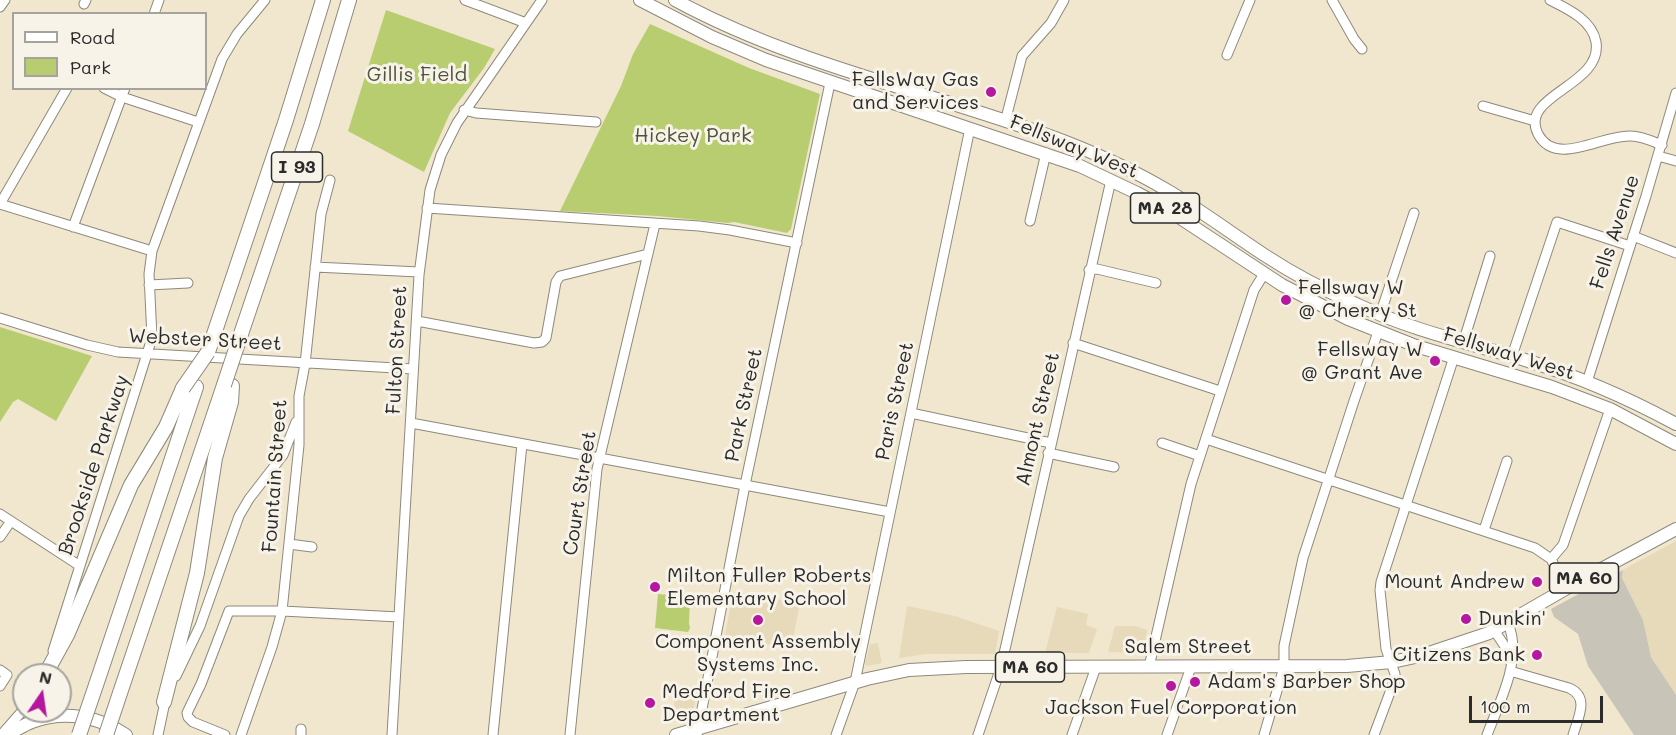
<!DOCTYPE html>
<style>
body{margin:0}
#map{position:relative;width:1676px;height:735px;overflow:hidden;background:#f0e7ce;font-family:Mali,sans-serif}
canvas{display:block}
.legend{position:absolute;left:12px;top:12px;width:195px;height:78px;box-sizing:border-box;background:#f7f3e8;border:2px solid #a5a39c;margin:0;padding:8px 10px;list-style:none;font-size:18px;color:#2b2b2b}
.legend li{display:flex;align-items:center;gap:12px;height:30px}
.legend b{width:30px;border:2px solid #a5a39c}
.north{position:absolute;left:12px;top:663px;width:60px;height:60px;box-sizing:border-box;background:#f7f3e8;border:2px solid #a5a39c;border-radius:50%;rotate:13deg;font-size:16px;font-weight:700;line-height:24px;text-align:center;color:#2b2b2b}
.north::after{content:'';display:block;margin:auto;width:21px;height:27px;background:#b5179e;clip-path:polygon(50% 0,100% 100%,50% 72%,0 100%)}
.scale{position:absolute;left:1469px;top:696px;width:134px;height:27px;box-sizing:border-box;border:3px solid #2b2b2b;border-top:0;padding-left:8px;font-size:18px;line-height:21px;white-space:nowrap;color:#2b2b2b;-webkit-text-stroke:4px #f7f3e8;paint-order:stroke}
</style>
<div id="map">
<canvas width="1676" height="735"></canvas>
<ul class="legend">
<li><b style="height:8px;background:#fff"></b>Road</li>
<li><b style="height:16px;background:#b8cd70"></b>Park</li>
</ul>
<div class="north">N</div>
<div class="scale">100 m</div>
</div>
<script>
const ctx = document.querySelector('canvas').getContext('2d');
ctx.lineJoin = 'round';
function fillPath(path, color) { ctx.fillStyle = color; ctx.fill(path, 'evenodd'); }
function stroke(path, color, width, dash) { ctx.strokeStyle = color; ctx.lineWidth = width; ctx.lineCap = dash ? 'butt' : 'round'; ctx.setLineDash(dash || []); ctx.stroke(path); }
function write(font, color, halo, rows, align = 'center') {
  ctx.font = font + ' Mali,sans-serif'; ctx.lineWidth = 6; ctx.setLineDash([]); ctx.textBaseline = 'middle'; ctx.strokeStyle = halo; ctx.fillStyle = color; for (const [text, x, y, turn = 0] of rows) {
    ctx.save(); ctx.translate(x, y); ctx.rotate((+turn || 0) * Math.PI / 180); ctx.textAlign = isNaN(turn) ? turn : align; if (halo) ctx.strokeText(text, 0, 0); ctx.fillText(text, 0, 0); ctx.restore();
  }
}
const built = new Path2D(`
 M1676,541V695L1651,657L1643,620L1622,578L1623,570L1626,568Z
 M733,592L800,603L791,649L725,636Z
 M907,606L955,616L999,631L995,654H926L899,658Z
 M1057,607L1088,614L1086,625L1097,629L1089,653H1045Z
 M1115,626H1135L1147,630L1143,653L1108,652Z
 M878,643L882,663L867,666L865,663L870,644Z
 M676,691L697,694L692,716L672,723Z`);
const industrial = new Path2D(`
 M1623,570L1622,578L1643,620L1651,657L1676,695V735H1634L1588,666L1578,634L1554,617L1551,609Z`);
const green = new Path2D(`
 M386,10L495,49L484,68L450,113L424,172L348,131Z
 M650,24L749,68L820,94L791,229L787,233L734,222L728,223L657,216L560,211L621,86L633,54Z
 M0,327L92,356L56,421L18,399L13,402L0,422Z
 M658,594L690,597L689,623L690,628L688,632L655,628Z`);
const minor = new Path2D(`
 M465,0L526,23
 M1332,0L1354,39L1362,49
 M1550,0C1568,9 1592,20 1596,42C1603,86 1518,95 1538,134C1556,168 1602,134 1631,136C1641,136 1652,141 1662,145
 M84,4L86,0
 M0,7L5,0
 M154,14L159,0
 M1227,55L1250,0
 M104,88L122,97L198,122
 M1483,106L1535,121
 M464,110L476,113L596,122
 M1005,122L1022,56L1051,23L1064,0
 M1658,156L1676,161
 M0,204L152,251
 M0,204L67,88
 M427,208L699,226L730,230L797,243
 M1030,221L1046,153
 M73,227L125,88
 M1633,236L1676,253
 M315,267L419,272
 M1089,270L1097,269L1156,283
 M149,285L188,283
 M1380,315L1414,213
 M0,318L87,345L118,352L413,369
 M417,321L534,343L542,342L546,338L556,282L560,276L648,254
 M1073,343L1220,391
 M1463,343L1490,256
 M1512,356L1557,222L1630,246
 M1587,382L1646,196L1676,93
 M911,413L1051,443
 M411,423L890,512
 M1206,439L1535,548L1551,559L1566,588
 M1162,443L1200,456
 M1048,453L1114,467
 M0,514L80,566
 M1484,530L1507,461
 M0,537L11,521
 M289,544L312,547
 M1551,559L1563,545L1610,409
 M1494,630L1508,651L1509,660
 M53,651L152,338L149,274L152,251L222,59L237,34L265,0
 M1149,667L1191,484L1254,290L1264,274
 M0,670L7,675L0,686
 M1510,671L1569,688C1590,697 1578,718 1573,735
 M176,676L200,626L239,516L249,499L283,455L296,422
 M2,734L24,709
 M158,735L166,697
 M225,735L193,722L188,717L187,713L201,684L229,611H282L399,617
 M241,735L272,647L282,611L299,445V396L305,364L321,214L330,180
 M301,735V729
 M392,735L419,275L430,190L441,155L457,123L542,0
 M493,735L522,444
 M570,735L597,469L655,224
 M697,735L745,485L830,83
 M836,735L855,682L970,128
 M978,735L1001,667L1111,180
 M1072,735L1096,667
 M1167,735L1191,667
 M1264,735L1284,667V646L1303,558L1354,401L1378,332
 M1374,735L1395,679V674L1386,649L1380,590L1381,582L1454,357
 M1487,735C1500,700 1523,660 1508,623`);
const major = new Path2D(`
 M640,0L712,37L766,60L1080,166L1137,193L1162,206L1282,285L1348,319L1416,346L1552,387L1610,409L1676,444
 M675,0C798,67 937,93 1066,142C1102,156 1137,172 1170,192C1203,212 1234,235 1266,256C1295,275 1326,291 1358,305C1411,330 1469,343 1525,360C1577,376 1628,398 1676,424
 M7,735C15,731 23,725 32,722C64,710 98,716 126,735
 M676,735L867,679L909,670L966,667L1347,666L1392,662L1420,656L1489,633L1581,580L1676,529`);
const highway = new Path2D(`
 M241,334L312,124L349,0
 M208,352L286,120L323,0
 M45,675L67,635L131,485L166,427L183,388
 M96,685L196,387
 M120,693L224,385
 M164,702L197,573L215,458L231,402L232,386`);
const highwayBridge = new Path2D(`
 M224,385L241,334
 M183,388L208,352
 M79,735L96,685
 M106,735L120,693`);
const markers = [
 [991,92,6,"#b5179e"],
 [1286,300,6,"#b5179e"],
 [1435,361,6,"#b5179e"],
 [1537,582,6,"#b5179e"],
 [655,587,6,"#b5179e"],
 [1466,619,6,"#b5179e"],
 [758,620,6,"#b5179e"],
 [1537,655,6,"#b5179e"],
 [1195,682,6,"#b5179e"],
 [1171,686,6,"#b5179e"],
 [650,703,6,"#b5179e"]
];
const shields = [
 [297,167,51],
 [1165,208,69],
 [1584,578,69],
 [1030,667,69]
];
const shieldNames = [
 ["I 93",297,167],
 ["MA 28",1165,208],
 ["MA 60",1584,578],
 ["MA 60",1030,667]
];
const parkNames = [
 ["Gillis Field",417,75],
 ["Hickey Park",693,136]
];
const poiNames = [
 ["FellsWay Gas",979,80,"right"],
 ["and Services",979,103,"right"],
 ["Fellsway W",1298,288],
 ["@ Cherry St",1298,311],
 ["Fellsway W",1423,350,"right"],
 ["@ Grant Ave",1423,373,"right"],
 ["Milton Fuller Roberts",667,576],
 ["Elementary School",667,599],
 ["Mount Andrew",1525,582,"right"],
 ["Dunkin'",1478,619],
 ["Component Assembly",758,642,"center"],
 ["Systems Inc.",758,665,"center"],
 ["Citizens Bank",1525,655,"right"],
 ["Adam's Barber Shop",1207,682],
 ["Medford Fire",662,692],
 ["Department",662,715],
 ["Jackson Fuel Corporation",1171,708,"center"]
];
const streetNames = [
 ["Fellsway West",1074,147,22],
 ["Fells Avenue",1615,232,-72],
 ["Webster Street",205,340,3],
 ["Fulton Street",397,350,-87],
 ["Fellsway West",1509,354,17],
 ["Paris Street",895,401,-78],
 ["Park Street",744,405,-78],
 ["Almont Street",1038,419,-77],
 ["Brookside Parkway",94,465,-72],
 ["Fountain Street",275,476,-86],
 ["Court Street",580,493,-81],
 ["Salem Street",1188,647]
];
fillPath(built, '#e6daba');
fillPath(industrial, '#c8c4b8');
fillPath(green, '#b8cd70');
stroke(minor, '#8e897c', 11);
stroke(major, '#8e897c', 14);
stroke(highway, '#8e897c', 16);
stroke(minor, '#fff', 9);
stroke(major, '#fff', 12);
stroke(highway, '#fff', 14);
stroke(highwayBridge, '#8e897c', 16, []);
stroke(highwayBridge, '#fff', 14);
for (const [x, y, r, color] of markers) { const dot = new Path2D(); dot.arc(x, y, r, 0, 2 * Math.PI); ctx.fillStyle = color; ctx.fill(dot); stroke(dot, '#f7f3e8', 2); }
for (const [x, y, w] of shields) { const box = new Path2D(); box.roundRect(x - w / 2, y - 15, w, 30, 4.5); ctx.fillStyle = '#f7f3e8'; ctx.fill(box); stroke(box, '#2b2b2b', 1.5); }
write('bold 18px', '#2b2b2b', null, shieldNames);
write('20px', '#4e543c', '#f7f3e8', parkNames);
write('20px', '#2b2b2b', '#f7f3e8', poiNames, 'left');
write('20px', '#2b2b2b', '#f7f3e8', streetNames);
</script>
